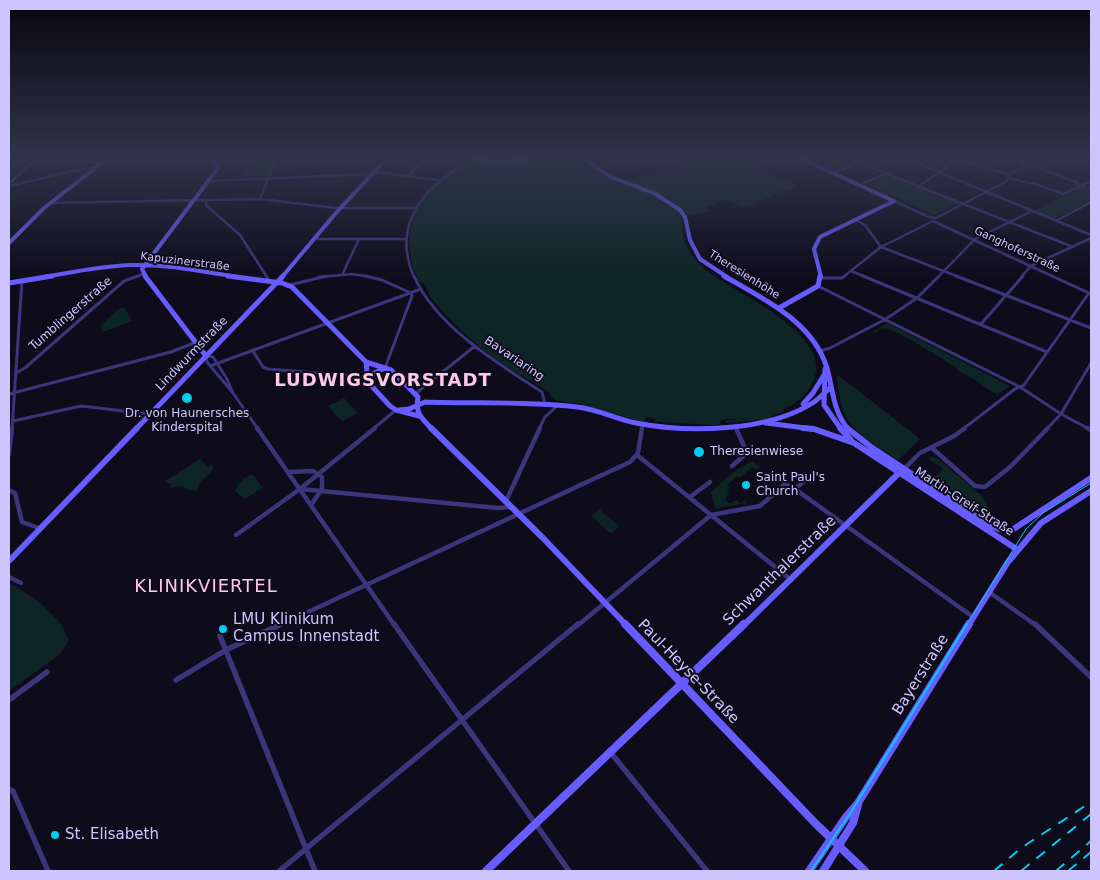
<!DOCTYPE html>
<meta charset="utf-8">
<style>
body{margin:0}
#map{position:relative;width:1100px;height:880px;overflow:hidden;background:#0e0b1b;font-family:"DejaVu Sans",sans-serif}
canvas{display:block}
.frame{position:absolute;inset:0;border:10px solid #cec5ff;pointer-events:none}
</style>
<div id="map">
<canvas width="1100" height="880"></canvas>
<div class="frame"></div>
</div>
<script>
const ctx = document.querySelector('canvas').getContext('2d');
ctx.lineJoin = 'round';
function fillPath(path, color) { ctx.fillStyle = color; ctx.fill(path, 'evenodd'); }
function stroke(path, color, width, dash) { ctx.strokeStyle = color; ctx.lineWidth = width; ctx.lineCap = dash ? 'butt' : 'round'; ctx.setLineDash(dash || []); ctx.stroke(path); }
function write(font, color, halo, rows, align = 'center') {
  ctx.font = font + ' "DejaVu Sans",sans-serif'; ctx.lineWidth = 4; ctx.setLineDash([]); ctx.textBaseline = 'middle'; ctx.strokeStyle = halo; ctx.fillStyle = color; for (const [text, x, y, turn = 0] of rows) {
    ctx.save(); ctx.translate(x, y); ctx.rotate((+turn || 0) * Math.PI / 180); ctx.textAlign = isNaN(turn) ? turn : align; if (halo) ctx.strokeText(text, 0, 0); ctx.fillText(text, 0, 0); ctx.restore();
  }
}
const green = new Path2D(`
 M540,159C551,159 568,156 578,160C589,163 597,173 607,178C626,186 671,197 681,216C684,222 682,232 684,239C686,248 695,261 702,267C729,291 837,333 813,382C806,396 796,404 783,409L784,411L767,419L726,423L725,421L747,418L721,420L720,424L715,425L659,422H655L656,419L644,417L646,420L643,422L580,404L555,400L551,397L550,393C536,383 519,375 504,365C475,345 450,322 428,294L429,292L423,283L419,282C400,241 409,201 448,176C454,172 460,167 467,164C479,161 493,164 506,164C517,163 529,161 540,159Z
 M718,159H740L797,186L746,207L724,200L705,208L710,211L688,216C674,196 647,188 625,180Z
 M273,161L268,175L239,178L248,162Z
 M889,175L959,203L934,215L867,184Z
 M1081,187L1091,191V200L1055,219L1035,211Z
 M124,307L132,321L103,332L100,326L118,309Z
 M887,323L1010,386L997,395L972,378L956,370L957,368C944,360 896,329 885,328C880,328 878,331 874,333L872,332Z
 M838,375L919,438V440L898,460C877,447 849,432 842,407C839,397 838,386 837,376Z
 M344,398L358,413L342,421L328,406Z
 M931,457L937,458L981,495L998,523L993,522L917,472L919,467L934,477L943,469L929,459Z
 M200,459L208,467L212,465L214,469L200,482L197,491L188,490L182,486L169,488L172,485L165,481Z
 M752,461L761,468L757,470L752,467L740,478L737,476L727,485L730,487L727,490L729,494L725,498L728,503H732L736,500L741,503L744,501L748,503L715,508L711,492L732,473Z
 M253,474L261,486H265L245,499L235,491L238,484L243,482L242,479Z
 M604,506L601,511L619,526L612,533H610L591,516Z
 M9,584C24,589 50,610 60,623C63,628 66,635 69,640L58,656L9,691Z`);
const highwayTunnel = new Path2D(`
 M1014,159L1035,168
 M1074,182L1091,189`);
const streetFar3 = new Path2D(`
 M68,159L103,163
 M621,159H646
 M849,159L1073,247
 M907,159L1091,235
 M956,159L1008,174
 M1017,159L1083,185
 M218,163L280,159
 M376,172L438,180
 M832,173L868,159
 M1008,175L1037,160
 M408,176L424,159
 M1008,178L1038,185L1063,194L1091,181
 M208,181L373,174
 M9,184L36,159
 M858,185L889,173
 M920,185L947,167L953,159
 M9,186L82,169L95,168
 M260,199L276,160
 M207,200L206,205L240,235L267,277
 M894,201L929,217L936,218L1007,181L1008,178
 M50,203L260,199L335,208H415
 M854,219L865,225L881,247L959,277
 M1056,221L1091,202
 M315,239H405
 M851,271L866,277
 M343,273L359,239
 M135,277L143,274
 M318,277L352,274L371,277
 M414,277C390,222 427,182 475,159
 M843,277L881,247L933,221L1054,277
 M938,277L975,239L1032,211
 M1021,277L1031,266L1091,238`);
const streetFar2 = new Path2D(`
 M266,276L269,281
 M365,276L382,280L411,293
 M414,276C435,325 498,364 542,392L545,404
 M863,276L1047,352
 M956,276L1091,328
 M1052,276L1091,294
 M821,278H842L845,276
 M289,285L327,276
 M818,286L1020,387L1061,414L1089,429
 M981,324L1023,276
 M253,351L263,367L268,369L366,377
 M820,351L830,348L886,319L917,298L939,276
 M206,356L213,357L227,379L233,393L207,362Z
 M210,366L421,289
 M385,368L412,296L411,293
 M16,373L25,368L124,281L138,276
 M233,393L258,429
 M9,394L171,352L194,343
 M415,394L475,346
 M13,421L81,406L150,414
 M735,426L736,429
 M12,429L22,281
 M373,429L396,410
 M539,429L545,417L557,406
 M642,429L643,424
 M963,429L1015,389L1024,385L1089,293
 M1047,429L1061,414L1091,363`);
const streetFar1 = new Path2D(`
 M257,428L395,626
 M1087,428L1091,430
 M932,448L975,486L985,487L1010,467L1048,428
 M9,454L12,428
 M637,455L790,579
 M732,466L747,453L736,428
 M904,469L920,453L954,436L965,428
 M288,472L313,471L322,477V489L311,505
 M300,489L498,508L511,507
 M795,489L812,474
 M9,490L15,493L22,522L39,528
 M690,497L710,482
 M506,501L540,428
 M236,535L300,489L375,428
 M9,577L21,583
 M989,592L1037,626
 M278,626L630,462L638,453L642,428
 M577,626L711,515L760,506L785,484L795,489L973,617`);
const street = new Path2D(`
 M394,624L569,871
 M1035,624L1091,677
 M220,636L315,871
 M176,680L226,650L281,624
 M9,700L47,672
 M611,753L707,871
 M9,789L13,791L48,871
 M279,871L578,624`);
const secondaryFar3 = new Path2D(`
 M475,159L502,162L529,159
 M584,159L611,177L656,194L680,210L685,217L690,240L700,259L727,277
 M802,159L894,201
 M9,243L44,208L107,159
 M44,277C73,272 102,266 131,265C167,264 203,272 238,277
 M146,277L142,269L218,168V164L213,159
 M282,277L335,214L386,159
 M821,277L814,249L820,237L894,201`);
const secondaryFar2 = new Path2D(`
 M145,276L206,356
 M228,276L282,283L292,287L366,362L391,370L418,397C415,413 421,418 432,429
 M724,276C764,299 813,322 827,368C833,390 833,411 848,429
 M9,283L52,276
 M779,308L818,286L820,276
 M366,362L368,382L390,406L396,410L419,416
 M825,369L824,405L841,429
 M366,377L385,368
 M803,404L813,393L824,375
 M399,410L409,409L425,402C475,404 527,401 577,407C597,409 616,419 636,423C687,433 769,432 814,402C820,398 825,392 831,387
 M766,423L813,429
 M136,429L283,276`);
const secondaryFar1 = new Path2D(`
 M431,428L543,538L627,626
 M803,428L814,429L854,443L1018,550
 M840,428L851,440
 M847,428L871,447L987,524L999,529L1012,530L1091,478
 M9,561L137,428
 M743,626L903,469
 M968,626L1008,562L1041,523L1091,491`);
const secondary = new Path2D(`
 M625,624L815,823L865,871
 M486,871L744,624
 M809,871L846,817L858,803L969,624
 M823,871L853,823L858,805`);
const tramFar1 = new Path2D(`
 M966,626L1026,529L1043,513L1091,483`);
const tram = new Path2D(`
 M811,871L851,812L967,624`);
const rail = new Path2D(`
 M994,871L1021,848L1091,802
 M1021,871L1091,814
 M1056,871L1091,841
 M1068,871L1091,852`);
const markers = [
 [187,398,6,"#00cdf0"],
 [699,452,6,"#00cdf0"],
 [746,485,5,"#00cdf0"],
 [223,629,5,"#00cdf0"],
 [55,835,5,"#00cdf0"]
];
const farStreetnames = [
 ["Ganghoferstraße",1017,250,25],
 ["Kapuzinerstraße",185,262,7],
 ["Theresienhöhe",744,275,32]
];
const streetNames = [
 ["Tumblingerstraße",71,314,-41],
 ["Lindwurmstraße",192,354,-46],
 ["Bavariaring",514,359,34],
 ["Martin-Greif-Straße",964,502,33]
];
const poiNames = [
 ["Dr. von Haunersches",187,414,"center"],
 ["Kinderspital",187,428,"center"],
 ["Theresienwiese",710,452],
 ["Saint Paul's",756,478],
 ["Church",756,492]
];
const nearStreetnames = [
 ["Schwanthalerstraße",780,571,-44],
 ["Paul-Heyse-Straße",688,672,46],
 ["Bayerstraße",921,675,-58]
];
const nearPoinames = [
 ["LMU Klinikum",233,620],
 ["Campus Innenstadt",233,637],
 ["St. Elisabeth",65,835]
];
const districtNames = [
 ["LUDWIGSVORSTADT",383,381]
];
const nearQuarternames = [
 ["KLINIKVIERTEL",206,587]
];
fillPath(green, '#0e2525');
stroke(highwayTunnel, '#343049', 5, [5, 2.5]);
stroke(streetFar3, '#3b357b', 2.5);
stroke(streetFar2, '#3b357b', 3);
stroke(streetFar1, '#3b357b', 4.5);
stroke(street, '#3b357b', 5.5);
stroke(secondaryFar3, '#675cff', 4);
stroke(secondaryFar2, '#675cff', 5);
stroke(secondaryFar1, '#675cff', 6);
stroke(secondary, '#675cff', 8);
stroke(tramFar1, '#00cdf0', 1);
stroke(tram, '#00cdf0', 2);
stroke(rail, '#00cdf0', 2, [11, 9]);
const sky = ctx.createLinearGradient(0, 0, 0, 282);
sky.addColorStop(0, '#08060f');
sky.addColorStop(0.56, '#30344a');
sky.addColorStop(1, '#30344a00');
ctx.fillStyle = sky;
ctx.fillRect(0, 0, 1100, 282);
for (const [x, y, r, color] of markers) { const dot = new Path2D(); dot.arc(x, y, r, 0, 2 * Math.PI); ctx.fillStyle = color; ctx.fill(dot); stroke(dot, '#0e0b1b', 2); }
write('11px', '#cec5ff', '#0e0b1b', farStreetnames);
write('12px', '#cec5ff', '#0e0b1b', streetNames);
write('12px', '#cec5ff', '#0e0b1b', poiNames, 'left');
write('15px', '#cec5ff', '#0e0b1b', nearStreetnames);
write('15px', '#cec5ff', '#0e0b1b', nearPoinames, 'left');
ctx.letterSpacing = '1px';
write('bold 18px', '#ffc7e8', '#0e0b1b', districtNames);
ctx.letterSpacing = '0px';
ctx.letterSpacing = '1px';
write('18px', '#ffc7e8', '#0e0b1b', nearQuarternames);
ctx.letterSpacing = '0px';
</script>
